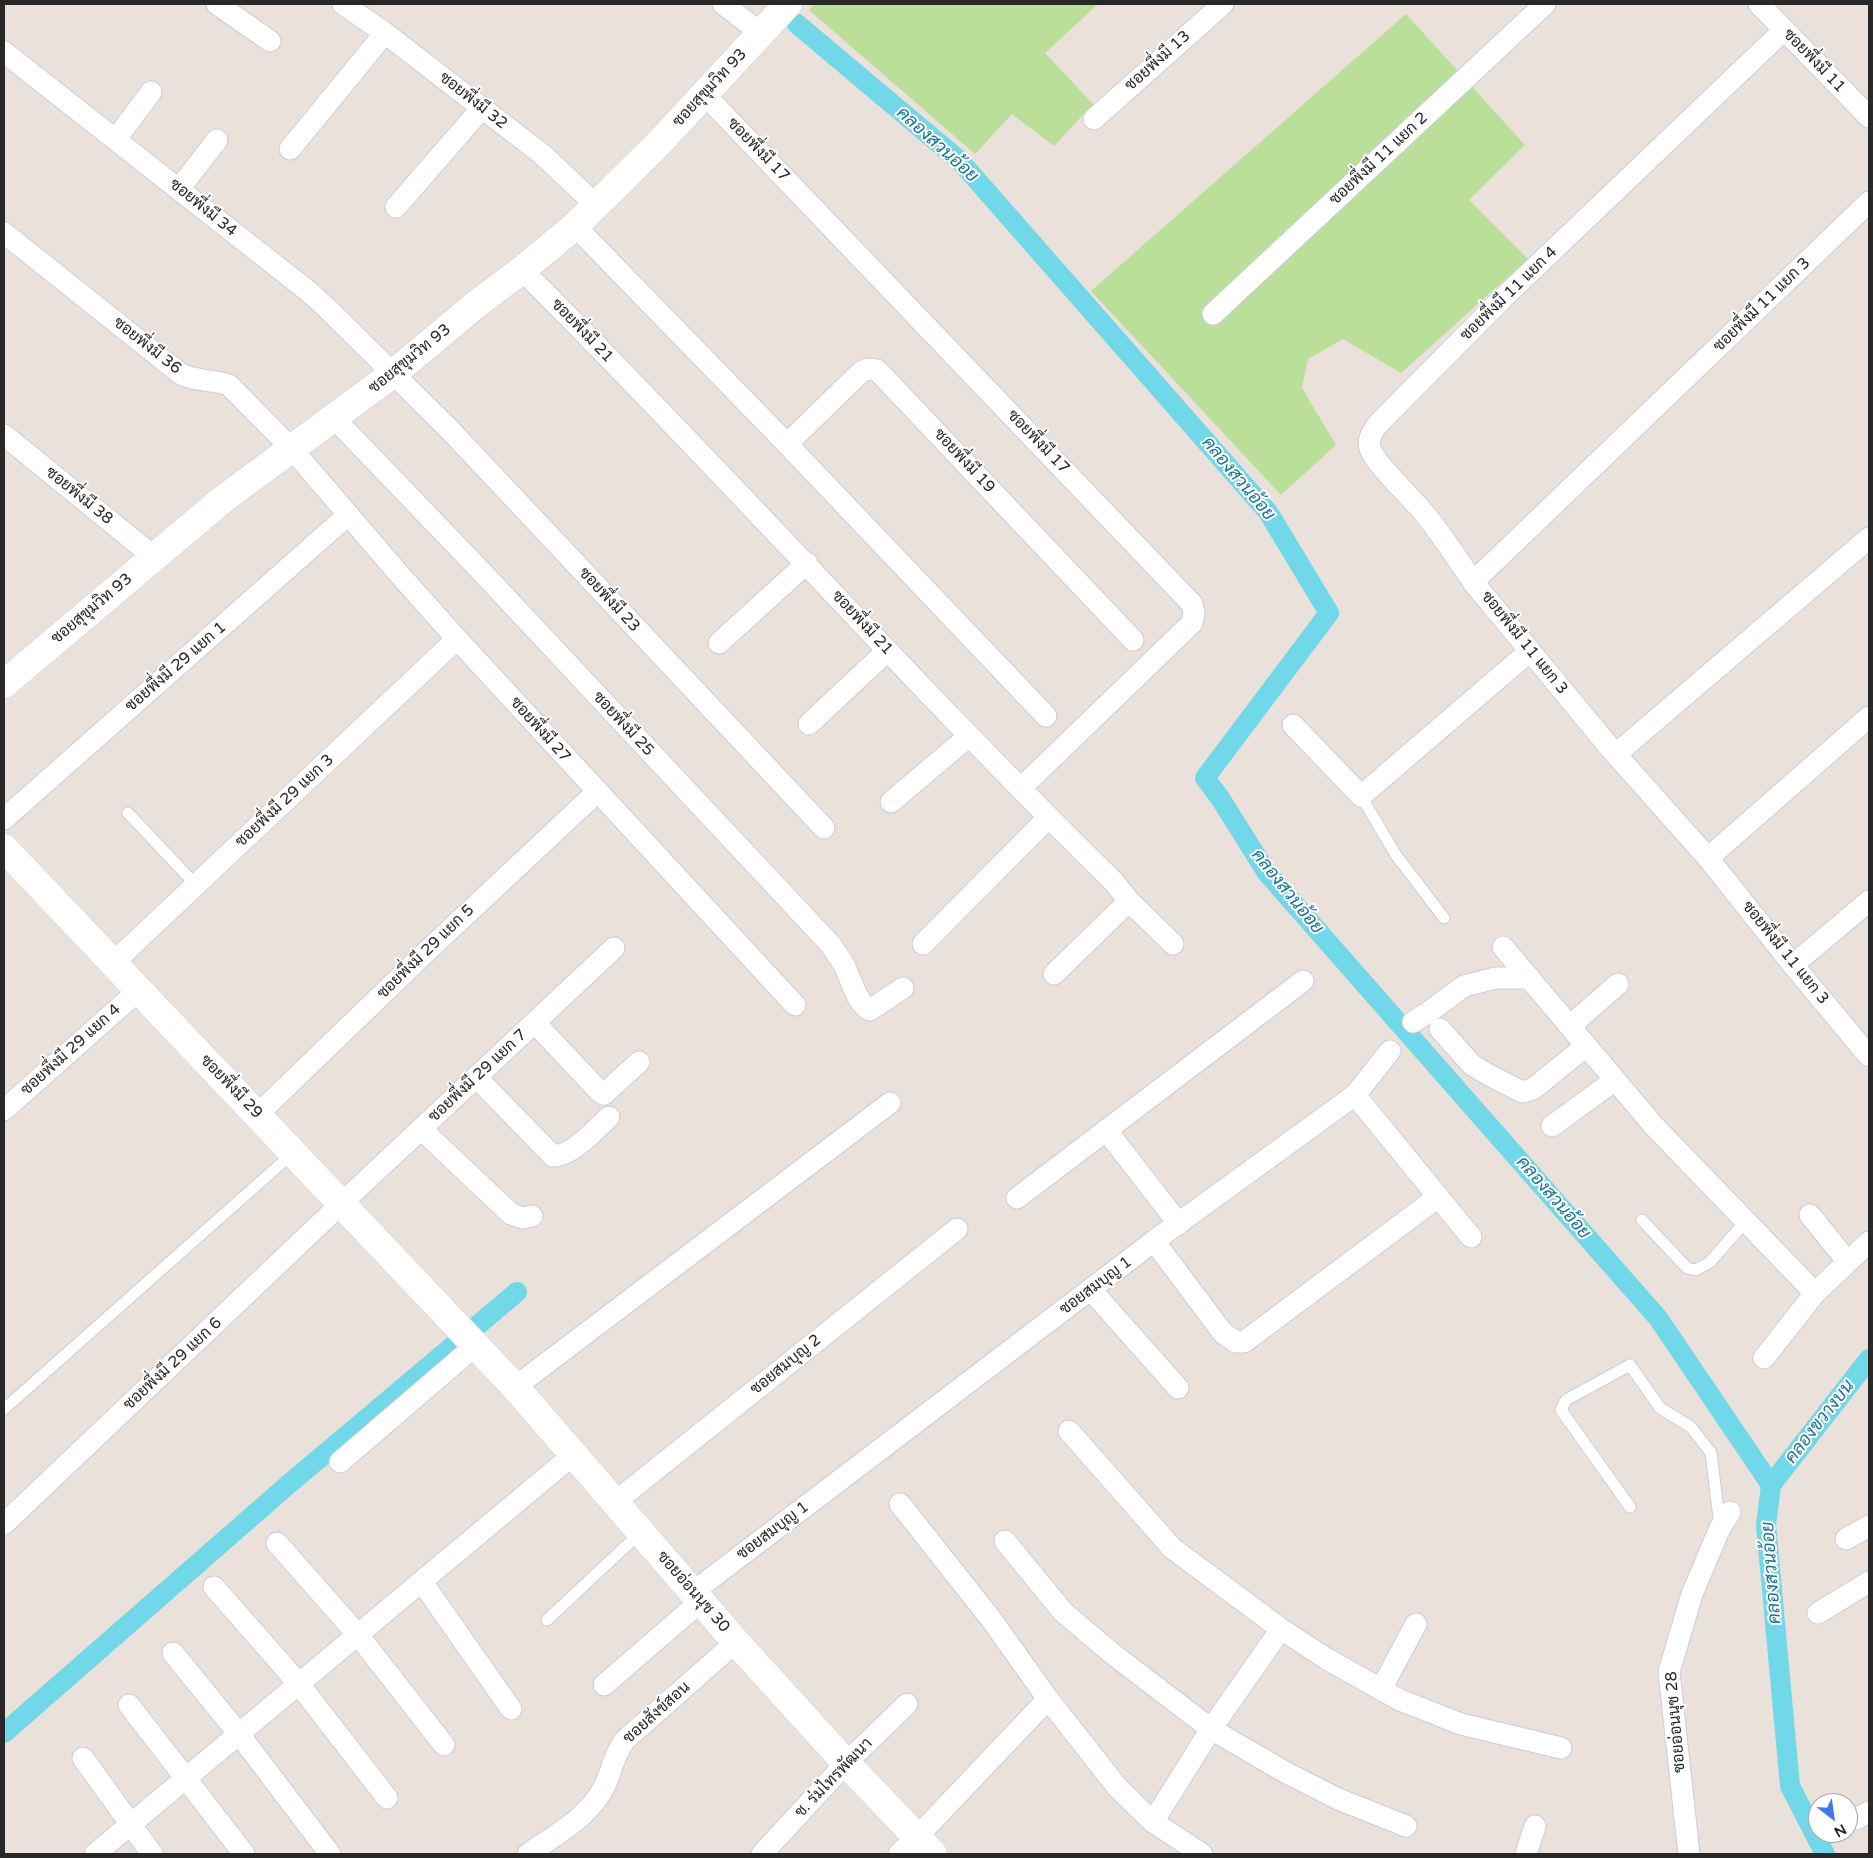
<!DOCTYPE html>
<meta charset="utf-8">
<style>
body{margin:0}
#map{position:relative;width:1873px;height:1858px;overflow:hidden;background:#eae1da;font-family:"Varela Round",sans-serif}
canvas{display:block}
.frame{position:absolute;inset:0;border:5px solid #282828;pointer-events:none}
.north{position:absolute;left:1808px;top:1793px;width:50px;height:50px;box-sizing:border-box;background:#fff;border:1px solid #a9a9a9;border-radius:50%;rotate:150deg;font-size:14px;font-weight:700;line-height:20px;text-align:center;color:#282828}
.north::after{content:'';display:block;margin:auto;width:18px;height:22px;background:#3f77f1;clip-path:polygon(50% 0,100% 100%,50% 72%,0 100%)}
</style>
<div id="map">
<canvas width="1873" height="1858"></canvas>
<div class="frame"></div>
<div class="north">N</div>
</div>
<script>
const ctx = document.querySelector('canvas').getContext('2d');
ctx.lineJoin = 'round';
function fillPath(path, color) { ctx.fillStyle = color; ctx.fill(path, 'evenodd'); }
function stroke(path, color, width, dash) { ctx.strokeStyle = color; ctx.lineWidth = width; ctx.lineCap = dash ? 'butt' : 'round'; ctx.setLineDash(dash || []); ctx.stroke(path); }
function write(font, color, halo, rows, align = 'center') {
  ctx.font = font + ' "Varela Round",Sarabun,sans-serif'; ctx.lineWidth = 4; ctx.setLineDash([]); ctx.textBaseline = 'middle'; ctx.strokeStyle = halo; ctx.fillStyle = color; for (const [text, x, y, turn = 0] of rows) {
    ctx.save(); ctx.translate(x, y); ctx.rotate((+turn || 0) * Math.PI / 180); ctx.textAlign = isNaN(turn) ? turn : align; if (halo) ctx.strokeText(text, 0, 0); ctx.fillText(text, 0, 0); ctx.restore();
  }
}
const green = new Path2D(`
 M815,4H1098L1045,53L1093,104L1054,146L1012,114L975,154L809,10Z
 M1406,14L1525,145L1469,200L1528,259L1401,373L1343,339L1308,359L1302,388L1336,445L1281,495L1091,291Z`);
const canal = new Path2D(`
 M797,24L960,161L1268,512L1329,613L1205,778L1220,798L1267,873L1658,1318L1771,1485L1766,1525L1790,1786L1825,1854
 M1771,1485L1869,1359
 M4,1733L290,1483L517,1292`);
const lane = new Path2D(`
 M1361,796L1396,855L1444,918
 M128,813L196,885
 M1642,1220L1687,1268L1696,1270L1710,1262L1746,1221
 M4,1409L293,1153
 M1630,1507L1561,1410L1566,1400L1630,1365L1660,1408L1691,1427L1711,1453L1720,1526
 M547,1620L641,1532`);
const street = new Path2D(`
 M217,4L270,41
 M343,4L385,33L543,155L597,206
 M723,4L761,33
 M1759,4L1869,117
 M4,52L308,291L328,309L450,430L824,828
 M705,95L1192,604L1194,613L1192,623L1020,789
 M1094,119L1223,4
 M116,139L151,92
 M290,149L385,33
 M179,189L217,140
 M1869,202L1473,582L1611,749L1708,858L1793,965L1869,1056
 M396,207L482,108
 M575,226L787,444L1046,716
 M4,233L181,374C196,382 213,379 229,385L292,449L399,574L457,639L795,1005
 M522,270C723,470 911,683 1114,882L1129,901L1054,974
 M1213,314L1545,4
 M334,418L479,569L831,945C835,952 840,958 844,965C851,978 857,1005 870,1010L903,988
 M4,435L154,557
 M787,444L861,372L868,369L877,370L1133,640
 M1473,582C1457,558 1442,535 1424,513C1413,499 1373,462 1370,448C1367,440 1373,431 1378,424L1503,298L1784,30
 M719,643L807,563
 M809,724L887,651
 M1293,725L1361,796L1530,651
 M1616,754L1869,538
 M891,802L969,736
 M4,819L348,515
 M1708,858L1869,717
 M1129,901L1173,944
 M923,944L1048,818
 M1503,947L1654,1126L1815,1293
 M113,963L457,639
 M1793,965L1869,901
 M1413,1022L1429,1012L1464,986L1496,978H1530
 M535,1023L600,1092L604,1094L639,1062
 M1570,1026L1618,984
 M1440,1029L1472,1065L1489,1075L1522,1092L1533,1089L1586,1046
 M477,1078L553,1156C572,1156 595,1130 609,1117
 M1355,1095L1390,1051
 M4,1110L139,990
 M257,1115L424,954L597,792
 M1552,1126L1615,1080
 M421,1129L511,1214L523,1218L532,1216
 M1106,1130L1179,1224
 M1017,1198L1303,981
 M1810,1215L1848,1262
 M1154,1241L1223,1333L1236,1342H1244L1438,1197
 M1091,1290L1178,1388
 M1764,1358L1815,1293L1869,1242
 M515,1387L890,1103
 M1069,1431L1172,1548L1281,1629L1327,1659L1400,1700L1461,1724L1561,1748
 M340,1462L475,1346
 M615,1502L957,1229
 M900,1504L991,1619L1048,1699L1118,1788L1153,1822L1202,1854
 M4,1524L342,1203L614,948
 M1846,1539L1869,1526
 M1005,1541L1063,1612L1114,1655L1211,1729L1285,1772L1338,1799L1406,1826
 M277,1543L358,1635L444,1745
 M422,1582L511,1709
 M214,1587L299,1684L387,1798
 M693,1592L1154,1241L1355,1095L1471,1237
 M1818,1613L1869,1582
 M173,1653L239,1734L330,1854
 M604,1685L701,1601
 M1381,1689L1416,1624
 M129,1705L244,1854
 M83,1758L152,1854
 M1856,1819L1869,1812
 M1153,1822L1211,1729L1281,1629
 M95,1854L573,1455
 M528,1854C555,1835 590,1817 605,1785C612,1770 614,1754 625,1740L736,1642
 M762,1854L846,1763L907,1704
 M899,1854L916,1838L1048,1699
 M1526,1854L1535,1826
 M1689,1854L1669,1672L1692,1594L1720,1528L1730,1512`);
const secondary = new Path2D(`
 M4,684L222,500L394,373L479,302L522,270L575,226L659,143L788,4
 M4,848L515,1387L736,1642L846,1763L933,1854`);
const streetNames = [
 ["ซอยพึ่งมี 13",1158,61,-42],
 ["ซอยพึ่งมี 11",1814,61,46],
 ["ซอยสุขุมวิท 93",710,88,-47],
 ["ซอยพึ่งมี 32",473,101,38],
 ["ซอยพึ่งมี 17",758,150,46],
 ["ซอยพึ่งมี 11 แยก 2",1379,159,-43],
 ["ซอยพึ่งมี 34",203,208,39],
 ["ซอยพึ่งมี 11 แยก 4",1509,294,-44],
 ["ซอยพึ่งมี 11 แยก 3",1762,305,-44],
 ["ซอยพึ่งมี 21",582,331,46],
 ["ซอยพึ่งมี 36",147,346,38],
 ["ซอยสุขุมวิท 93",410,359,-39],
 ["ซอยพึ่งมี 17",1038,442,46],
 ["ซอยพึ่งมี 19",964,461,47],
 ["ซอยพึ่งมี 38",79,496,39],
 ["ซอยพึ่งมี 23",609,600,47],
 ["ซอยสุขุมวิท 93",92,609,-40],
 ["ซอยพึ่งมี 21",862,623,47],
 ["ซอยพึ่งมี 11 แยก 3",1524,643,51],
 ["ซอยพึ่งมี 29 แยก 1",176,667,-41],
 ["ซอยพึ่งมี 25",623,724,47],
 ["ซอยพึ่งมี 27",540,730,48],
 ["ซอยพึ่งมี 29 แยก 3",285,801,-43],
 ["ซอยพึ่งมี 29 แยก 5",426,952,-44],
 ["ซอยพึ่งมี 11 แยก 3",1785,953,51],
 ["ซอยพึ่งมี 29 แยก 4",71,1050,-42],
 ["ซอยพึ่งมี 29 แยก 7",478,1076,-43],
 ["ซอยพึ่งมี 29",231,1087,46],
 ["ซอยสมบุญ 1",1096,1286,-37],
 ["ซอยพึ่งมี 29 แยก 6",173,1364,-43],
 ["ซอยสมบุญ 2",786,1365,-39],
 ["ซอยสมบุญ 1",773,1531,-37],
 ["ซอยอ่อนนุช 30",693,1592,49],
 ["ซอยสังข์สอน",657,1713,-42],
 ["ซอยอ่อนนุช 28",1676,1722,-95],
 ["ซ. ร่มไทรพัฒนา",834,1778,-46]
];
const waterNames = [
 ["คลองสวนอ้อย",937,145,42],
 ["คลองสวนอ้อย",1238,479,50],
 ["คลองสวนอ้อย",1287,892,51],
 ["คลองสวนอ้อย",1553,1198,49],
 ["คลองขวางบน",1820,1422,-52],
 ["คลองสวนอ้อย",1772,1573,-94]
];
fillPath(green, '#b9df98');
stroke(canal, '#70d8e8', 20);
stroke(lane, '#c8ced9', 13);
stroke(street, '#c8ced9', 23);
stroke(secondary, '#c8ced9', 29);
stroke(lane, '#fff', 11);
stroke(street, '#fff', 21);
stroke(secondary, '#fff', 28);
write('16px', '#282828', '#fff', streetNames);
write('italic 18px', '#137591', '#fff', waterNames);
</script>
